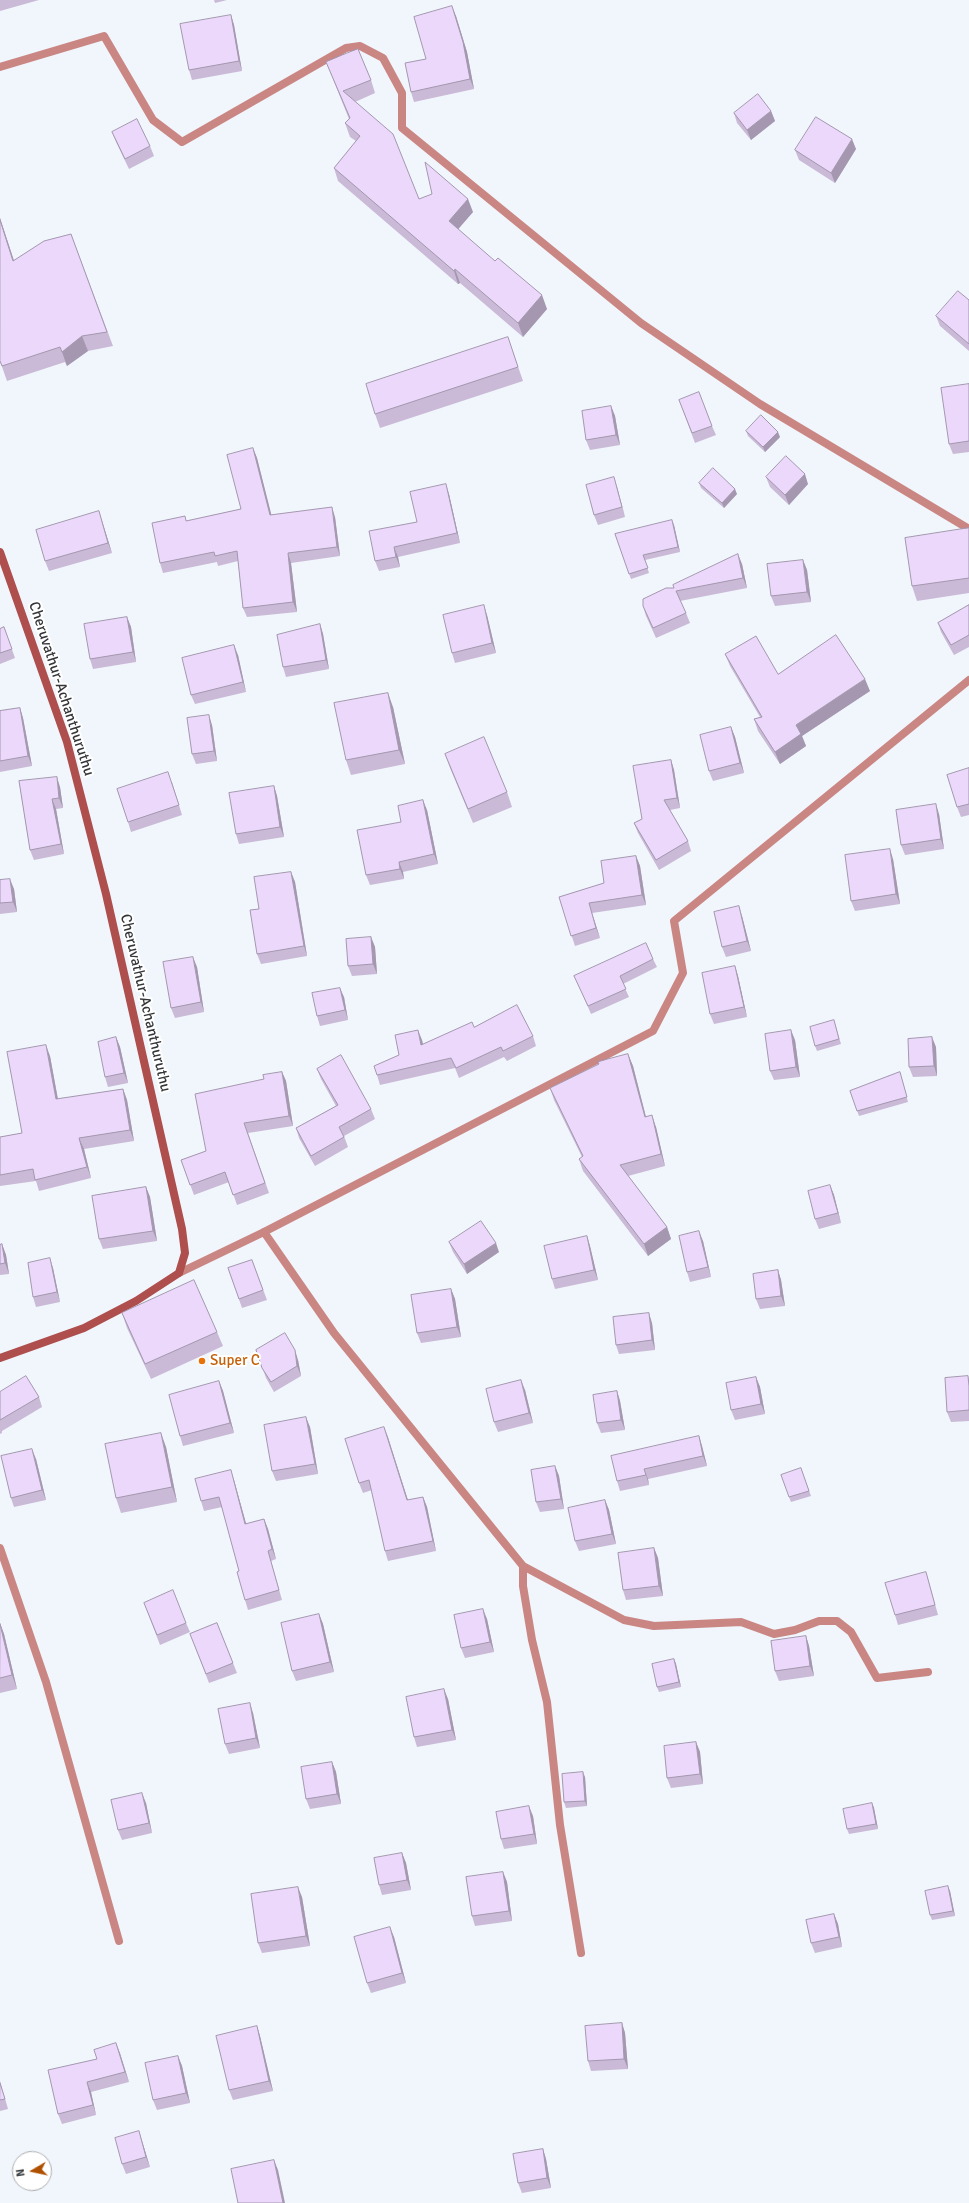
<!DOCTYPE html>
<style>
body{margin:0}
#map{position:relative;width:969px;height:2203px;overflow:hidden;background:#f0f6fc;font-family:Signika,sans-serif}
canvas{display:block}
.north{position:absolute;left:12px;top:2151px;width:40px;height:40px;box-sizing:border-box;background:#fff;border:1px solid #aeafb0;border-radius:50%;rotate:261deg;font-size:11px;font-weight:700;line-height:16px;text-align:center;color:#343639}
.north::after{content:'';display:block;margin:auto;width:14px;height:18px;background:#af5000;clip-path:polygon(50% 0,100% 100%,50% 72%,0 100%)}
</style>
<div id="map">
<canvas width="969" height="2203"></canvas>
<div class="north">N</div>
</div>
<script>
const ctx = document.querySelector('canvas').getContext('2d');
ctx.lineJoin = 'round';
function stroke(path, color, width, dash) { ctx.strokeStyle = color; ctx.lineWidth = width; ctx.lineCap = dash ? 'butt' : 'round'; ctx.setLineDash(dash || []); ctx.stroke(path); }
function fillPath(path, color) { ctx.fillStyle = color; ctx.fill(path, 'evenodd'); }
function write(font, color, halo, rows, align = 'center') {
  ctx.font = font + ' Signika,sans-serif'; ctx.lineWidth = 4; ctx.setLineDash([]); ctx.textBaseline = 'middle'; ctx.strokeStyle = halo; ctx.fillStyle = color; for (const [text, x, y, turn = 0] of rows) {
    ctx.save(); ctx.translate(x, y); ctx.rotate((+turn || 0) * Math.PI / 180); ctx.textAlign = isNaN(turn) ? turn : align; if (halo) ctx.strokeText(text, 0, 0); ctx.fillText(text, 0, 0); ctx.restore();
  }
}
const minor = new Path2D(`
 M0,67L104,36L153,120L182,142L346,48L360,46L383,58L402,93V128L641,323L760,404L969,529
 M264,1232L334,1333L523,1566L624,1620L654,1626L741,1622L774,1634L795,1630L819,1621H837L851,1632L877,1678L928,1672
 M0,1548L46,1682L119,1941
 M523,1566V1586L532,1640L547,1702L560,1825L581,1953`);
const tertiary = new Path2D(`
 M179,1273L264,1232L653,1031L683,973L674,921L969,680`);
const secondary = new Path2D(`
 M0,552L67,742L106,894L182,1229L185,1253L179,1273L136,1301L84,1328L0,1358`);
const wall = new Path2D(`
 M0,0H39L0,11Z
 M214,0H227L215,3Z
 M231,15L234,25L242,71L192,80L189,70Z
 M456,16L467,52L474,89L414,102L411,92L426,59Z
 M326,62L371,80L375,93L355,102L419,199L473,212L458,229L547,309L523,337L460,283L458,284L338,181L334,168L356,141L350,137L345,123L349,119Z
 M771,111L775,121L751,140L737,123L734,113Z
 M112,132L150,146L154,156L129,169L116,142Z
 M856,149L835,183L799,160L795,150Z
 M0,218L14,261L71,234L113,346L88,351L67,366L65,362L7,381L0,361Z
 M969,300V351L940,326L936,316Z
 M513,352L523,381L380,428L375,414Z
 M969,384V452L953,454L949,444Z
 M679,400L712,426L716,435L695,443Z
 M611,406L615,416L620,445L590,450L586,440Z
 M746,431L780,437L765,452L748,436Z
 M253,448L257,458L271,515L335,517L340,556L291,563L297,612L247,617L243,608L238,561L218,566L217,562L163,573L160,563L187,521L241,509Z
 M766,477L808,484L789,505L770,487Z
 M699,483L737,494L724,508L701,488Z
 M617,487L625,517L598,525L594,515Z
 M449,494L460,543L398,557L400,567L379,571L375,561L417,522Z
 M99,511L112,553L49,571L45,561Z
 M674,525L680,552L645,560L649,573L631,579L615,534Z
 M969,528V593L917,601L912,586Z
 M803,560L807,570L811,602L775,606L771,596Z
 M742,564L747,588L680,601L686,613L690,623L656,638L646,616L643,606L674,588Z
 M969,605V647L954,655L941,632L938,623Z
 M487,615L496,653L455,663L452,653Z
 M127,617L131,627L136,662L93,669L90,659Z
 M320,624L323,634L329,669L286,677L283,667Z
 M4,627L15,658L0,664V629Z
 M725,654L778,674L870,691L802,736L806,746L780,764L758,731L754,719L760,717L730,666Z
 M238,655L246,692L195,704L191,695Z
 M393,707L405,764L351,775L346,760Z
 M20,708L23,718L32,766L0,772V711Z
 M212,725L217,761L196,764L192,754Z
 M731,727L735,737L744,773L713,781L709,771Z
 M445,754L507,792L512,807L473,823L450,768Z
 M671,760L674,770L680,808L670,810L688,841L691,851L659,870L638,833L634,823L642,819Z
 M969,768V815L961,817L957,807Z
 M19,781L60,787L63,808L56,809L64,854L34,860L30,850Z
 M172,782L182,815L131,832L128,822Z
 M274,786L277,796L284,837L239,844L236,834Z
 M427,810L438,864L403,872L404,879L370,885L366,875Z
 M939,814L944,849L905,855L901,845Z
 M636,856L640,866L646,905L592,913L600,938L575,946L559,897L604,883Z
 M893,859L900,904L855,911L851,901Z
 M291,872L295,882L307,956L261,964L257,954L259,909Z
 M0,880L14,889L17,912L0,914Z
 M742,916L751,951L726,957L722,947Z
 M371,937L375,947L377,974L352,976L348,966Z
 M653,959L657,967L623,984L629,997L591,1014L578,984L574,976Z
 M735,966L738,976L747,1017L714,1024L710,1014Z
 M197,967L204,1012L175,1018L171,1008Z
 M344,997L348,1020L320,1026L317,1016Z
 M834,1020L841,1044L817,1051L815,1046Z
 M474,1027L533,1036L536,1046L507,1061L504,1057L459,1078L455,1068L380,1085L377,1075L399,1055L422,1040L423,1044Z
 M116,1037L120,1047L128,1083L108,1087L105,1077Z
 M795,1040L800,1077L774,1080L770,1071Z
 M936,1047L937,1076L913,1077L909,1067Z
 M628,1054L633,1066L646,1117L656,1127L665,1166L628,1176L667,1227L671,1239L648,1256L583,1171L579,1159L582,1157L554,1100L550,1088Z
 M50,1056L58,1099L123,1089L127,1100L134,1141L84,1149L91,1178L39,1191L36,1181L0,1186V1137L22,1133Z
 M317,1069L371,1109L375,1119L344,1136L348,1147L315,1166L299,1138L296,1128L336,1106L321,1079Z
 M282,1072L286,1081L293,1126L248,1133L269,1193L237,1205L229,1182L194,1195L181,1160L206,1151L264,1079Z
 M900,1072L908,1102L859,1116L850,1091Z
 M830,1185L834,1195L841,1223L819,1229L815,1219Z
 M146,1187L150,1197L157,1241L103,1249L99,1239Z
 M587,1236L590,1246L598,1280L555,1289L552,1279Z
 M703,1241L711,1277L690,1282L687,1272Z
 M449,1242L499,1252L467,1274L453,1252Z
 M2,1244L6,1255L9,1274L0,1275V1245Z
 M252,1260L267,1300L242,1308L228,1268Z
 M53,1268L60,1302L36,1307L33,1297Z
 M778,1270L781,1280L785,1306L760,1309L756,1299Z
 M451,1289L455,1299L461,1337L421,1343L417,1333Z
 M122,1313L217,1332L223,1346L151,1379L127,1328Z
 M652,1323L655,1350L619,1354L616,1345Z
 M256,1350L298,1360L301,1376L274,1392L266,1378Z
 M968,1376L969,1379V1421L951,1422L947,1412Z
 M756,1377L760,1387L765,1414L735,1420L731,1410Z
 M219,1381L223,1391L234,1433L183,1446L180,1436Z
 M525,1390L533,1423L498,1432L494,1422Z
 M617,1391L620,1401L625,1430L601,1433L597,1423Z
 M0,1392L39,1397L42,1407L2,1431V1433L0,1434Z
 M310,1427L318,1474L276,1481L272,1471Z
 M384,1427L408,1500L423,1497L427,1507L436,1551L388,1561L385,1551L372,1490L363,1493L359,1483Z
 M699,1436L702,1446L707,1466L648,1479L649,1485L620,1491L617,1481Z
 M166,1447L177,1502L121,1513L116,1498Z
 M36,1459L46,1500L14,1507L11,1498Z
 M555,1466L559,1476L564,1509L540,1512L536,1502Z
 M801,1468L811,1496L791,1502L789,1497Z
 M234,1480L246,1524L264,1519L268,1529L276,1559L271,1561L282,1600L248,1610L245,1600L239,1571L222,1507L204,1511L201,1501Z
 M605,1500L609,1510L616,1544L579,1551L575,1541Z
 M654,1548L658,1558L663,1596L626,1600L623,1590Z
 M926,1572L929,1582L938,1615L898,1625L895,1615Z
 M144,1603L186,1623L190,1632L160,1645Z
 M319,1614L323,1624L334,1672L296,1681L292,1671Z
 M487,1619L494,1652L465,1658L461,1648Z
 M0,1623L4,1634L17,1689L0,1693Z
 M217,1623L237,1673L209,1683L190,1634Z
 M806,1636L809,1646L814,1676L779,1681L775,1671Z
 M674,1659L676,1664L681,1687L659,1692L657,1687Z
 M448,1699L456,1740L417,1747L414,1737Z
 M253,1713L260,1748L229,1754L225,1744Z
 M696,1742L700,1752L703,1784L671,1788L667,1778Z
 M332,1762L336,1772L341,1804L310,1809L306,1799Z
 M585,1777L587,1806L566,1808L564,1802Z
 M146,1803L152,1833L122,1840L118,1830Z
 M872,1803L874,1808L878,1829L849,1834L847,1829Z
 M533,1816L537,1844L504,1849L501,1839Z
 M402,1853L406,1863L411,1890L382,1895L379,1885Z
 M503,1872L507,1882L512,1921L475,1926L472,1916Z
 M950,1891L955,1916L932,1920L930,1915Z
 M302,1897L310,1946L262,1953L258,1943Z
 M834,1914L838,1924L842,1947L815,1953L811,1943Z
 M394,1937L406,1983L371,1993L367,1983Z
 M622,2023L625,2033L628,2069L591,2071L588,2061Z
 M257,2026L260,2036L273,2091L233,2100L229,2090Z
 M116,2043L129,2082L91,2092L96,2115L62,2124L58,2114L97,2059Z
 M178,2056L182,2066L190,2103L157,2110L153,2100Z
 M0,2081L8,2109L0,2111Z
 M139,2131L150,2167L126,2174L122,2164Z
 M543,2149L546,2159L551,2188L522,2193L518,2183Z`);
const shadedWall = new Path2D(`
 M452,6L456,16L467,52L474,89L470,79Z
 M231,15L234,25L242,71L239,61Z
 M771,111L775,121L751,140L747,130Z
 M852,139L856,149L835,183L831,173Z
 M468,199L473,212L454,234L449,221Z
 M0,218L19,276L13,261L0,220Z
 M455,269L460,283L458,284L454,271Z
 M542,295L547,309L523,337L518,323Z
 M82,336L88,351L67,366L62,352Z
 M611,406L615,416L620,445L616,435Z
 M778,432L780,437L765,452L763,447Z
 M253,448L257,458L274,525L270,515Z
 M805,474L808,484L789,505L785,495Z
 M614,477L617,487L625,517L622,507Z
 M446,484L449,494L460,543L457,533Z
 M735,489L737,494L724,508L722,503Z
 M332,507L335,517L340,556L337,547Z
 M99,511L102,521L112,553L108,543Z
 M672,520L674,525L680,552L678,547Z
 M394,547L398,557L400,567L396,557Z
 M288,553L291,563L297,612L293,602Z
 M738,554L742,564L747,588L743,578Z
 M803,560L807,570L811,602L807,592Z
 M484,605L487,615L496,653L492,643Z
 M127,617L131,627L136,662L133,652Z
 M320,624L323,634L329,669L326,660Z
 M234,645L238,655L246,692L243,682Z
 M865,679L870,691L802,736L806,746L780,764L775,752L796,725Z
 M388,693L393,707L405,764L399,750Z
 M20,708L23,718L32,766L28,756Z
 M209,715L212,725L217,761L214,751Z
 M731,727L735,737L744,773L740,763Z
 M671,760L674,770L680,808L677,798Z
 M57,777L60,787L63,808L59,798Z
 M274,786L277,796L284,837L280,827Z
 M52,799L56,809L64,854L61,844Z
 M423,800L427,810L438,864L434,854Z
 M936,804L939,814L944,849L941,839Z
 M890,849L893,859L900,904L896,894Z
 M636,856L640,866L646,905L642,895Z
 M399,862L403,872L404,879L400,869Z
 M291,872L295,882L307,956L304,946Z
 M10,879L14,889L17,912L13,902Z
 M589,903L592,913L600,938L596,928Z
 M739,906L742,916L751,951L747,941Z
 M371,937L375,947L377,974L373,964Z
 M193,957L197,967L204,1012L201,1002Z
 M735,966L738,976L747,1017L744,1007Z
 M340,988L344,997L348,1020L345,1010Z
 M418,1030L422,1040L425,1055L421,1045Z
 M791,1030L795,1040L800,1077L796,1067Z
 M116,1037L120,1047L128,1083L124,1073Z
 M932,1037L936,1047L937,1076L934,1066Z
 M46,1045L50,1056L60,1111L56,1099Z
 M628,1054L633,1066L649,1129L645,1117Z
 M282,1072L286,1081L293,1126L289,1116Z
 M123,1089L127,1100L134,1141L130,1130Z
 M652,1115L656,1127L665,1166L661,1154Z
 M79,1138L84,1149L91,1178L87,1167Z
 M830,1185L834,1195L841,1223L838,1213Z
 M146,1187L150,1197L157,1241L153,1231Z
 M667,1227L671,1239L648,1256L644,1244Z
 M699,1231L703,1241L711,1277L708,1267Z
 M587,1236L590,1246L598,1280L594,1270Z
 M496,1243L499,1252L467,1274L464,1264Z
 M2,1244L6,1255L9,1274L5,1263Z
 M50,1258L53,1268L60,1302L57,1292Z
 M778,1270L781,1280L785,1306L781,1296Z
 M451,1289L455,1299L461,1337L457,1327Z
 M649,1313L652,1323L655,1350L652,1340Z
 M295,1350L298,1360L301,1376L297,1366Z
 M756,1377L760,1387L765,1414L761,1404Z
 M521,1380L525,1390L533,1423L529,1413Z
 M219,1381L223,1391L234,1433L230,1423Z
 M617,1391L620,1401L625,1430L621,1420Z
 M306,1417L310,1427L318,1474L315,1464Z
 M384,1427L388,1437L411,1510L407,1500Z
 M161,1433L166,1447L177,1502L172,1487Z
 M699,1436L702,1446L707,1466L703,1456Z
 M32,1449L36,1459L46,1500L42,1490Z
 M555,1466L559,1476L564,1509L561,1499Z
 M644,1469L648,1479L649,1485L646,1475Z
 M231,1470L234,1480L249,1534L245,1524Z
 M423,1497L427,1507L436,1551L433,1541Z
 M605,1500L609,1510L616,1544L612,1534Z
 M264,1519L268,1529L276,1559L272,1549Z
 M654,1548L658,1558L663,1596L659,1586Z
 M483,1609L487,1619L494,1652L490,1642Z
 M319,1614L323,1624L334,1672L330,1662Z
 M0,1623L4,1634L17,1689L12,1675Z
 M806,1636L809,1646L814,1676L810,1666Z
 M674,1659L676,1664L681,1687L679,1682Z
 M444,1689L448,1699L456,1740L452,1730Z
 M250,1703L253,1713L260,1748L256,1738Z
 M696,1742L700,1752L703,1784L700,1774Z
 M332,1762L336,1772L341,1804L337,1794Z
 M583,1772L585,1777L587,1806L585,1801Z
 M142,1793L146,1803L152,1833L149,1823Z
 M872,1803L874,1808L878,1829L876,1824Z
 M529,1806L533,1816L537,1844L534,1834Z
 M402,1853L406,1863L411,1890L407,1880Z
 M503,1872L507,1882L512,1921L509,1911Z
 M948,1886L950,1891L955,1916L953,1911Z
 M298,1887L302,1897L310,1946L306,1936Z
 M834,1914L838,1924L842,1947L839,1937Z
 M390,1927L394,1937L406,1983L402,1973Z
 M622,2023L625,2033L628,2069L624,2059Z
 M257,2026L260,2036L273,2091L269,2081Z
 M116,2043L120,2053L129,2082L125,2072Z
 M178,2056L182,2066L190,2103L186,2093Z
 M87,2082L91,2092L96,2115L93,2105Z
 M139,2131L142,2141L150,2167L146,2157Z
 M543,2149L546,2159L551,2188L547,2178Z
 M274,2160L278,2170L285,2203H283Z`);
const building = new Path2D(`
 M452,6L463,42L470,79L411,92L405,63L426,59L414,17Z
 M231,15L239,61L189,70L180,24Z
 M358,49L371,80L343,91L393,134L419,199L432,194L425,162L468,199L449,221L495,261L498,258L542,295L518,323L455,269L454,271L334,168L360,136L345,123L350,118L326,62Z
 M758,94L771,111L747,130L734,113Z
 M816,117L852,139L831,173L795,150Z
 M137,119L150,146L125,159L112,132Z
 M0,220L13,261L44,241L71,234L107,332L82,336L62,352L60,347L2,366L0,361Z
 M958,291L969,300V344L936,316Z
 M508,337L518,367L375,414L366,384Z
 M969,384V441L949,444L941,388Z
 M699,392L712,426L692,433L679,400Z
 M611,406L616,435L586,440L582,411Z
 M761,415L778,432L763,447L746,431Z
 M253,448L270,515L332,507L337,547L288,553L293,602L243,608L237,551L215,556L214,552L160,563L152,523L185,516L186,521L241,509L227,455Z
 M786,456L805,474L785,495L766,477Z
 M713,468L735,489L722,503L699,483Z
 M614,477L622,507L594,515L586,485Z
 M446,484L457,533L394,547L396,557L375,561L369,531L417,522L410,492Z
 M99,511L108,543L45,561L36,530Z
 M672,520L678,547L643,555L648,568L629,574L615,534Z
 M969,528V578L912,586L905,538Z
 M738,554L743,578L676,591L686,613L653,628L643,606V599L666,588H674L673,585Z
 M803,560L807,592L771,596L767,564Z
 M484,605L492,643L452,653L443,615Z
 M969,605V635L951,645L938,623Z
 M127,617L133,652L90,659L84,624Z
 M320,624L326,660L283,667L277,635Z
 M4,627L12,649L0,653V629Z
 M836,635L865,679L796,725L801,734L775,752L754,719L762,717L725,654L756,636L778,674Z
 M234,645L243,682L191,695L182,658Z
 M388,693L399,750L346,760L334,703Z
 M20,708L28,756L0,761V711Z
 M209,715L214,751L192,754L187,718Z
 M731,727L740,763L709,771L700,735Z
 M484,737L507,792L468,809L445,754Z
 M671,760L677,798L664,800L688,841L656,860L634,823L642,819L633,766Z
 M969,768V804L957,807L947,775Z
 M168,772L179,805L128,822L117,789Z
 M57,777L59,798L52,799L61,844L30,850L19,781Z
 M274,786L280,827L236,834L229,793Z
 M423,800L434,854L399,862L400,869L366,875L357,830L401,822L398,806Z
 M936,804L941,839L901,845L896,810Z
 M890,849L896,894L851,901L845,855Z
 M636,856L642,895L589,903L596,928L571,936L559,897L604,883L601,861Z
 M291,872L304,946L257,954L250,910L259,909L254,877Z
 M10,879L13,902L0,903V880Z
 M739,906L747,941L722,947L714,912Z
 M371,937L373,964L348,966L346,939Z
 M646,943L653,959L620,976L626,989L588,1006L574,976Z
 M193,957L201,1002L171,1008L163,962Z
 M735,966L744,1007L710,1014L702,973Z
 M340,988L345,1010L317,1016L312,993Z
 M517,1005L533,1036L503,1051L501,1047L456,1068L451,1058L377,1075L374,1066L399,1055L395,1035L418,1030L421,1045L472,1022L474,1027Z
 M834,1020L839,1039L815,1046L810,1027Z
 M791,1030L796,1067L770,1071L765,1034Z
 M116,1037L124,1073L105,1077L98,1042Z
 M932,1037L934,1066L909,1067L908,1039Z
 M46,1045L56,1099L123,1089L130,1130L79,1138L87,1167L35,1180L33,1169L0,1175V1137L22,1133L7,1052Z
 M628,1054L645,1117L652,1115L661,1154L620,1165L667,1227L644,1244L579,1159L583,1156L550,1088L599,1064L598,1062Z
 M341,1055L371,1109L339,1127L344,1137L311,1156L296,1128L338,1105L317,1069Z
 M282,1072L289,1116L244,1123L265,1183L233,1195L225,1172L190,1185L181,1160L206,1151L195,1094L264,1079L263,1075Z
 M900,1072L907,1097L857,1111L850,1091Z
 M830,1185L838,1213L815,1219L808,1191Z
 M146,1187L153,1231L99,1239L92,1196Z
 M481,1221L496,1243L464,1264L449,1242Z
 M699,1231L708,1267L687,1272L679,1236Z
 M587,1236L594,1270L552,1279L544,1246Z
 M2,1244L5,1263L0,1264V1245Z
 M50,1258L57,1292L33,1297L28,1263Z
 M252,1260L263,1290L239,1299L228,1268Z
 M778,1270L781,1296L756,1299L753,1274Z
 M194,1280L217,1332L145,1364L122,1313Z
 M451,1289L457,1327L417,1333L411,1295Z
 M649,1313L652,1340L616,1345L613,1317Z
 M285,1333L295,1350L297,1366L271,1382L262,1368L256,1350Z
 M26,1376L39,1397L0,1420V1392Z
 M968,1376L969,1386V1410L947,1412L945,1378Z
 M756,1377L761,1404L731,1410L726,1383Z
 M521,1380L529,1413L494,1422L486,1389Z
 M219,1381L230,1423L180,1436L169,1395Z
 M617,1391L621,1420L597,1423L593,1395Z
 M306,1417L315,1464L272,1471L264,1425Z
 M384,1427L407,1500L423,1497L433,1541L385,1551L369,1480L359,1483L345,1439Z
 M161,1433L172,1487L116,1498L105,1444Z
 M699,1436L703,1456L644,1469L646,1475L617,1481L611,1456Z
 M32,1449L42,1490L11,1498L1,1456Z
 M555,1466L561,1499L536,1502L531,1470Z
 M801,1468L809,1491L789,1497L781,1475Z
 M231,1470L245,1524L264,1519L272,1549L268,1551L279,1590L245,1600L237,1572L239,1571L219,1497L201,1501L195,1479Z
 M605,1500L612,1534L575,1541L568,1508Z
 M654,1548L659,1586L623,1590L618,1553Z
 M926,1572L935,1605L895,1615L885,1583Z
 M173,1590L186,1623L157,1635L144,1603Z
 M483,1609L490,1642L461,1648L454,1615Z
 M319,1614L330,1662L292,1671L281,1623Z
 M217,1623L233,1663L206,1674L190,1634Z
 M0,1624L12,1675L0,1678Z
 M806,1636L810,1666L775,1671L771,1641Z
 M674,1659L679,1682L657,1687L652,1664Z
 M444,1689L452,1730L414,1737L406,1697Z
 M250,1703L256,1738L225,1744L218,1709Z
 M696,1742L700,1774L667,1778L664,1746Z
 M332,1762L337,1794L306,1799L301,1767Z
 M583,1772L585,1801L564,1802L562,1774Z
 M142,1793L149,1823L118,1830L111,1800Z
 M872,1803L876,1824L847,1829L843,1809Z
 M529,1806L534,1834L501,1839L496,1812Z
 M402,1853L407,1880L379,1885L374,1858Z
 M503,1872L509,1911L472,1916L466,1877Z
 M948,1886L953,1911L930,1915L925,1891Z
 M298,1887L306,1936L258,1943L251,1894Z
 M834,1914L839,1937L811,1943L806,1920Z
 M390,1927L402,1973L367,1983L354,1937Z
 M622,2023L624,2059L588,2061L585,2026Z
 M257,2026L269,2081L229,2090L216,2036Z
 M116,2043L125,2072L87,2082L93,2105L58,2114L48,2070L97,2059L94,2050Z
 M178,2056L186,2093L153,2100L145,2063Z
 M0,2083L5,2099L0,2100Z
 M139,2131L146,2157L122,2164L115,2138Z
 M543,2149L547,2178L518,2183L513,2154Z
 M274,2160L283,2203H238L231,2169Z`);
const markers = [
 [202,1361,4,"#e8710a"]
];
const streetNames = [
 ["Cheruvathur-Achanthuruthu",61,689,72],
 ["Cheruvathur-Achanthuruthu",145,1003,77]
];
const foodNames = [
 ["Super C",210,1361]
];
stroke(minor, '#ca8683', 8);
stroke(tertiary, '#ca8683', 8);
stroke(secondary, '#ae4e4d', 8);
fillPath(wall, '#cabad7');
fillPath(shadedWall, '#a497af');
fillPath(building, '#ebd8fa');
stroke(building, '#a497af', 1);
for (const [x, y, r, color] of markers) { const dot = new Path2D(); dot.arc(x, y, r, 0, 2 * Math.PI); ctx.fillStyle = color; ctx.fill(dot); stroke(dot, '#fff', 1.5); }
write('15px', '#343639', '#fff', streetNames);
write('15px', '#c56008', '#fff', foodNames, 'left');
</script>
